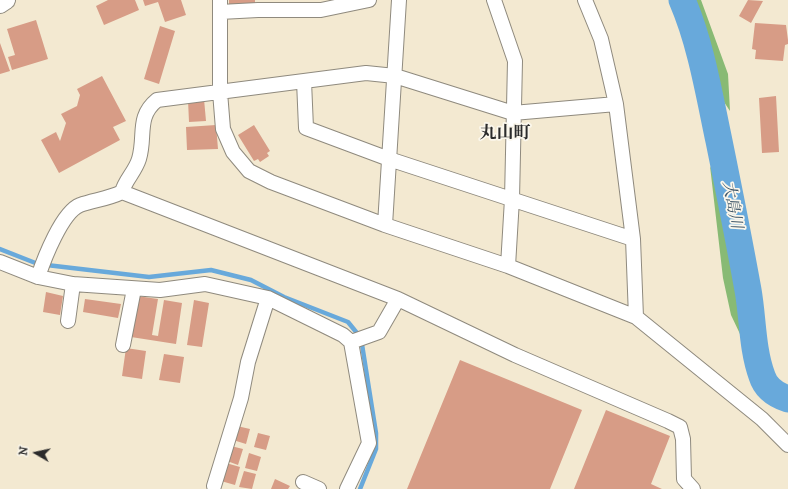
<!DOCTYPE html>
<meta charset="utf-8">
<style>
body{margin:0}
#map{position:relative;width:788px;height:489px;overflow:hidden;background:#f3e9d1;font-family:"IM FELL DW Pica",serif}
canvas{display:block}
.north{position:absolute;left:16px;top:433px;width:40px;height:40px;-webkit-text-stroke:3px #fbf7ec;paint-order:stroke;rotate:279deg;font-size:11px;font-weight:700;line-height:16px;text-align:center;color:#2b2b2b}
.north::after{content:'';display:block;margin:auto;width:14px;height:18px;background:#2b2b2b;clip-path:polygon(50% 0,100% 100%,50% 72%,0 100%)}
</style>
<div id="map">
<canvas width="788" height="489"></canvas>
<div class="north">N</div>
</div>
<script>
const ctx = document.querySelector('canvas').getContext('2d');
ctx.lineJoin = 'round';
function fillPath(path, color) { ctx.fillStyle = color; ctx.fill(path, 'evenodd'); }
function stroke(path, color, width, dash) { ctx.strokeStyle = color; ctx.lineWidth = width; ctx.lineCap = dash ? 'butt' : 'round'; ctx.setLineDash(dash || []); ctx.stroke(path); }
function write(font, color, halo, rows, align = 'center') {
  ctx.font = font + ' "IM FELL DW Pica","Noto Serif JP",serif'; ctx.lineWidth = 3.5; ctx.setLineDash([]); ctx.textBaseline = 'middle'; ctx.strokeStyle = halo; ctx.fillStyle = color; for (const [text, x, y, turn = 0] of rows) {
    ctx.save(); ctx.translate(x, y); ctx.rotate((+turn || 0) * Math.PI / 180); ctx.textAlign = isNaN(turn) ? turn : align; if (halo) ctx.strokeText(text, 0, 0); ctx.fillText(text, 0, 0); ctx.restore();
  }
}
const forest = new Path2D(`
 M690,0H701L728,74L730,111L716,90L699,22Z
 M710,166C725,195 728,228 735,260C741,286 748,311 751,337L740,334L731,315L723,278Z`);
const stream = new Path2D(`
 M0,249L38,264L149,277L211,270L251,280L284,297L348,322L361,338L376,433V449L360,489`);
const river = new Path2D(`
 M682,0C701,44 709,94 719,141C729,190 739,240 748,290C753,318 752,349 762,376C766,389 776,395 788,399`);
const building = new Path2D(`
 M108,0H135L139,10L104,25L96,6Z
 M143,0H181L186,15L165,22L158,2L145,6Z
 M229,0H255V4L229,5Z
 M748,0L763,1L751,23L739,16Z
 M36,20L48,59L12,70L8,57L15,55L7,29Z
 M755,23L786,25L788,40V44L785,45L783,61L755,59L756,50L752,49Z
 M160,26L175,31L159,84L144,79Z
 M0,43L10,71L0,74Z
 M102,76L126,121L113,127L120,140L59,173L41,140L56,132L60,141L66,123L61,114L77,106L80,95L77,89Z
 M776,96L779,152L762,153L759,98Z
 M204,99L206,121L189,122L188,100Z
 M216,125L218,149L187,150L186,127Z
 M254,125L270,151L267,153L269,156L260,162L258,159L254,161L238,135Z
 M46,292L63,296L60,315L43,312Z
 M137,296L158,299L152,335L158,336L164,300L182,303L176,344L131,337Z
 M85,299L121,304L118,318L83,312Z
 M194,300L209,303L202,347L187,345Z
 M126,348L146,351L142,379L122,376Z
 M164,354L184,357L180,383L159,380Z
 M460,360L582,410L550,489H407Z
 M606,410L670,436L651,484L662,489H574Z
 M237,426L250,429L246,444L233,440Z
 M258,433L270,436L266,450L254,447Z
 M231,446L243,449L238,465L227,461Z
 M249,453L261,457L257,471L245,468Z
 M226,463L240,467L235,485L221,481Z
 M244,471L256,474L252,489L239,487Z
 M275,479L290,486L288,489H271Z`);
const minor = new Path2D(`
 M220,0V92L223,129L233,152L249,171L271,182L385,225L508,266L636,317L762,419L788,445
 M494,0L515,61L512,199L508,266
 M585,0L601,39L616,104L633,239L636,317
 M220,12L258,10H321L369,0
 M304,81L306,128L389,159L633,239
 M122,192L398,299L515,355L668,421L680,427L683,439L684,479L693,489
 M385,225L399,0
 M0,262L38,277L73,284L160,290L205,284L268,298L343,335L351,342L369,443L347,489
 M38,277C44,259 62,212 80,205C94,200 108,199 122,192C125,180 135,172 139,159C146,136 136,117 157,100L366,73L395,76L513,113L616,104
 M68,321L73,284
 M351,342L379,332L398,299
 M123,345L134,289
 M303,482L319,489
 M214,486L241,398L248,362L268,298`);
const tertiary = new Path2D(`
 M0,4L6,0`);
const waterNames = [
 ["大島川",731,205,79]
];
const quarterNames = [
 ["丸山町",505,134]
];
fillPath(forest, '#88ba74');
stroke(stream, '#68a9db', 4.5);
stroke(river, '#68a9db', 27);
fillPath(building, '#d79c86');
stroke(minor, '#8f8a7e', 16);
stroke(tertiary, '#8f8a7e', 20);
stroke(minor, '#fff', 14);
stroke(tertiary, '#fff', 18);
write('italic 16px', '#405769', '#fbf7ec', waterNames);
write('bold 17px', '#2b2b2b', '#fbf7ec', quarterNames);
</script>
